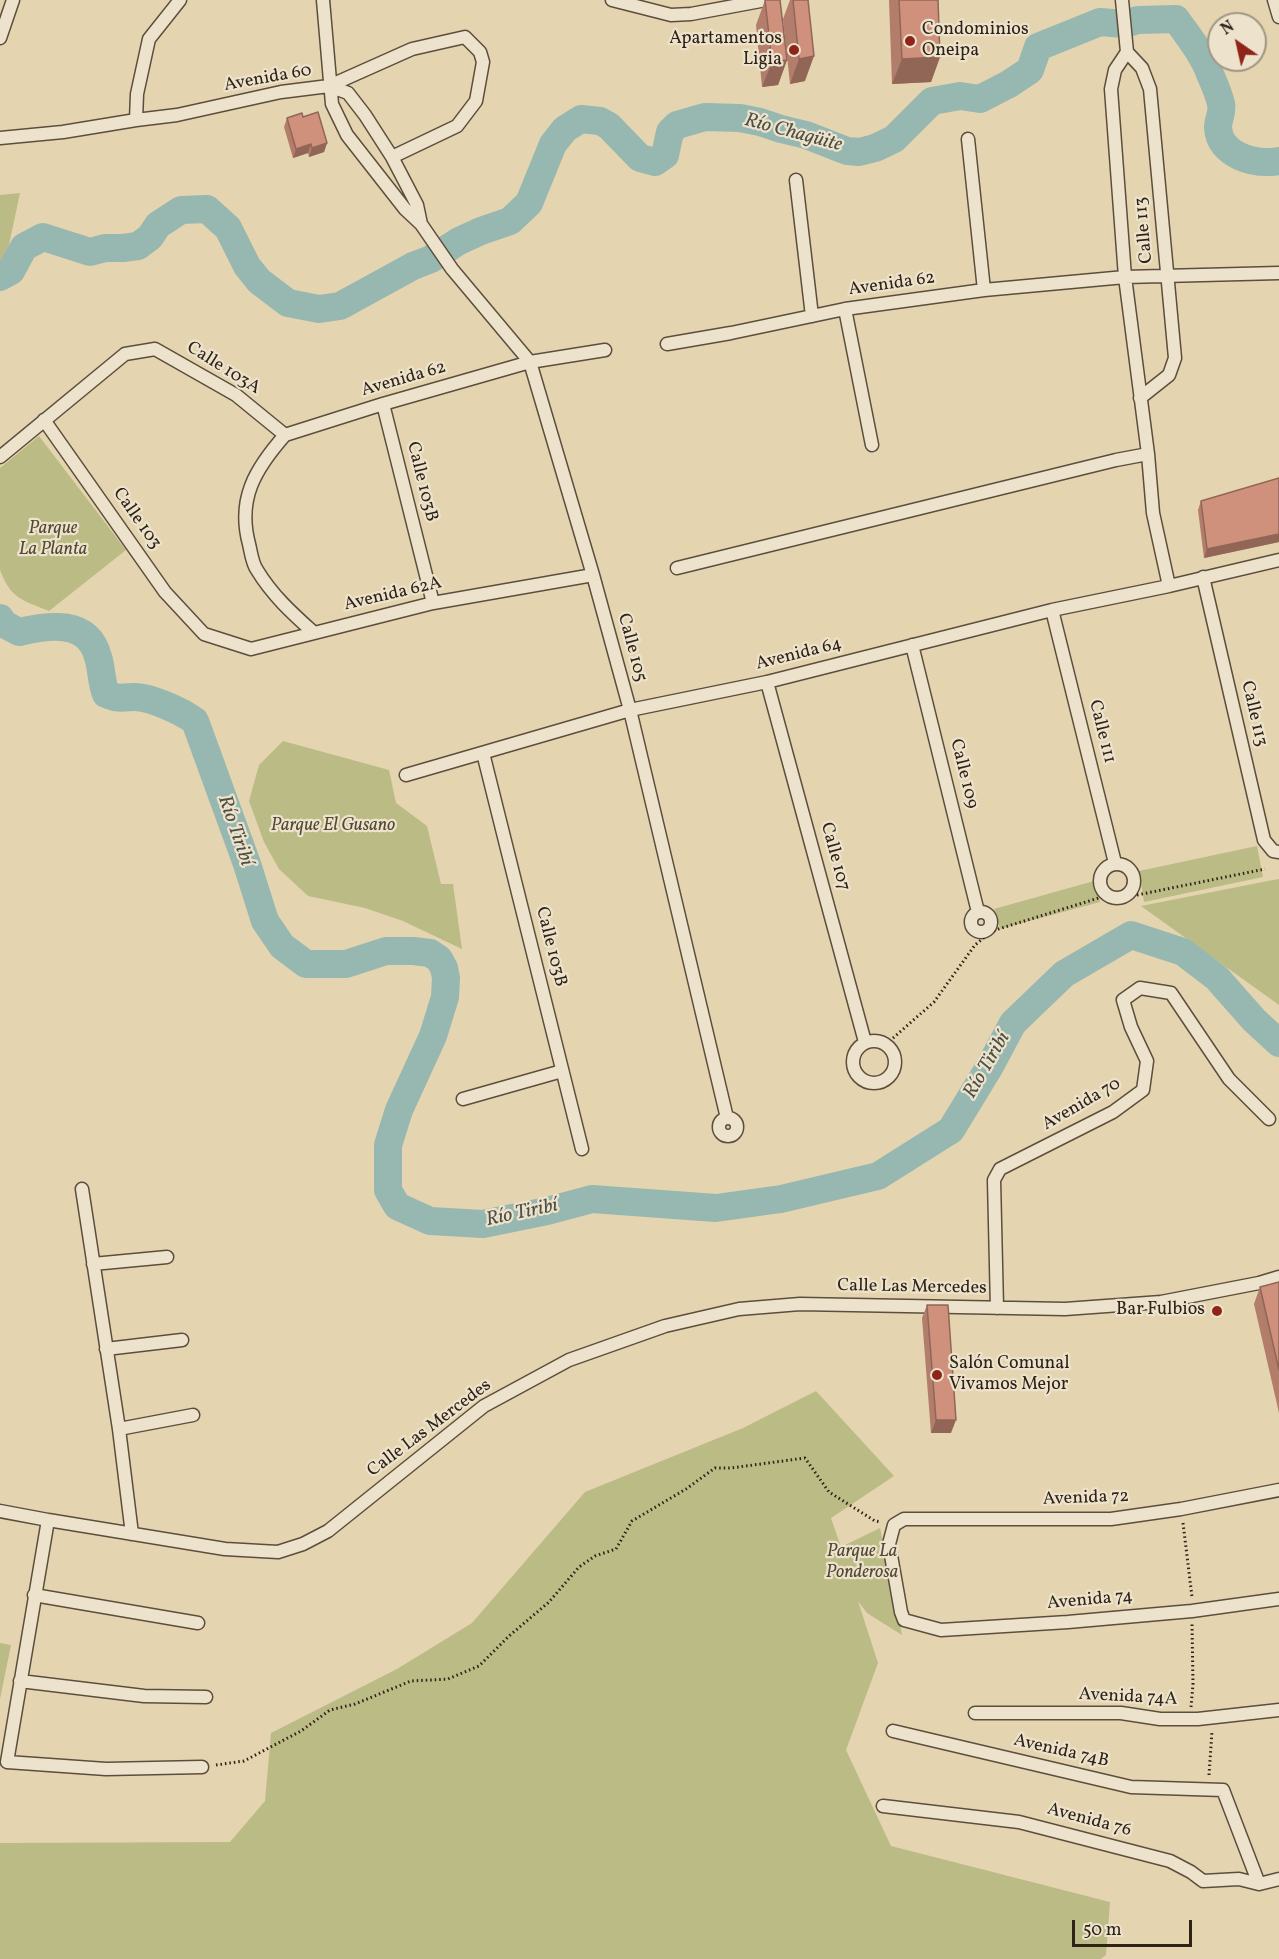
<!DOCTYPE html>
<meta charset="utf-8">
<style>
body{margin:0}
#map{position:relative;width:1279px;height:1959px;overflow:hidden;background:#e4d4b0;font-family:Vollkorn,serif}
canvas{display:block}
.north{position:absolute;left:1207px;top:12px;width:60px;height:60px;box-sizing:border-box;background:#ede3cc;border:2px solid #a19684;border-radius:50%;rotate:326deg;font-size:16px;font-weight:700;line-height:24px;text-align:center;color:#2f2217}
.north::after{content:'';display:block;margin:auto;width:21px;height:27px;background:#8f2418;clip-path:polygon(50% 0,100% 100%,50% 72%,0 100%)}
.scale{position:absolute;left:1072px;top:1920px;width:120px;height:27px;box-sizing:border-box;border:3px solid #2f2217;border-top:0;padding-left:8px;font-size:18px;line-height:21px;white-space:nowrap;color:#2f2217;-webkit-text-stroke:4px #ede3cc;paint-order:stroke}
</style>
<div id="map">
<canvas width="1279" height="1959"></canvas>
<div class="north">N</div>
<div class="scale">50 m</div>
</div>
<script>
const ctx = document.querySelector('canvas').getContext('2d');
ctx.lineJoin = 'round';
function fillPath(path, color) { ctx.fillStyle = color; ctx.fill(path, 'evenodd'); }
function stroke(path, color, width, dash) { ctx.strokeStyle = color; ctx.lineWidth = width; ctx.lineCap = dash ? 'butt' : 'round'; ctx.setLineDash(dash || []); ctx.stroke(path); }
function write(font, color, halo, rows, align = 'center') {
  ctx.font = font + ' Vollkorn,serif'; ctx.lineWidth = 4.5; ctx.setLineDash([]); ctx.textBaseline = 'middle'; ctx.strokeStyle = halo; ctx.fillStyle = color; for (const [text, x, y, turn = 0] of rows) {
    ctx.save(); ctx.translate(x, y); ctx.rotate((+turn || 0) * Math.PI / 180); ctx.textAlign = isNaN(turn) ? turn : align; if (halo) ctx.strokeText(text, 0, 0); ctx.fillText(text, 0, 0); ctx.restore();
  }
}
const green = new Path2D(`
 M20,193L6,259L0,266V195Z
 M39,436L126,550L49,611C22,600 11,599 0,570V468Z
 M283,741L389,770L396,803L427,826L441,884H453L462,949L403,921L365,908L308,896L279,869L264,842L249,801L259,765Z
 M1257,846L1263,877L1144,902L1139,871Z
 M1279,879V1005L1141,906L1268,881Z
 M1094,881L1100,902L1000,929L994,909Z
 M816,1391L894,1476L831,1518L841,1547L880,1528L902,1635L867,1613L858,1601L878,1663L846,1750L891,1846L1110,1902L1106,1955L1101,1959H0V1843L230,1842L265,1801L271,1733L397,1669L472,1623L585,1492L743,1428Z
 M0,1643L11,1645L0,1699Z`);
const river = new Path2D(`
 M0,277L11,271L24,247L43,237L90,252L105,248H123L138,246L150,237L158,225L181,210L207,209L228,228L247,266L259,281L288,303L319,309L340,306L413,266L431,259L459,241L481,231L510,221L529,203L553,144L565,129L581,119L600,121L609,126L640,158L655,162L665,155L670,132L677,125L705,117L740,118L760,122L781,129L806,135L847,151L859,152L875,148L894,139L932,101L960,96L980,99L1009,84L1030,70L1038,47L1100,22L1124,24L1138,20L1176,19C1188,36 1203,54 1210,74C1214,83 1219,94 1221,104C1223,112 1218,120 1218,127C1219,156 1255,165 1279,161
 M0,618L4,624L19,632C49,625 88,619 98,657C102,669 101,682 106,694C121,700 119,697 134,697C151,697 181,711 195,721L247,864L265,921L282,946L306,964H346L386,951H413L430,953L439,959L444,968L446,978L445,997L433,1036L399,1110L388,1145V1190L397,1206L430,1221L483,1224L547,1211L592,1199L716,1208L781,1199L878,1176L951,1130L990,1066L1013,1023L1064,974L1131,935L1183,952L1217,978L1254,1020L1279,1043`);
const path = new Path2D(`
 M1137,895L1265,869
 M893,1038L934,1002L975,945L992,931L1102,897
 M1183,1523L1192,1597
 M1191,1707L1193,1684L1192,1624
 M216,1765L244,1761L301,1731L330,1710L355,1704L411,1681L448,1679L479,1666L509,1636L549,1602L579,1567L595,1556L616,1549L632,1521L686,1489L715,1468H731L805,1458L829,1492L875,1521L881,1522
 M1209,1775L1212,1731`);
const street = new Path2D(`
 M323,0L332,104L347,135L405,209L421,224L452,269L530,362L593,575L630,710L727,1118
 M612,0L671,15L691,14L766,0
 M1122,0L1127,52L1142,68L1150,89L1175,358L1169,375L1140,398
 M1274,0L1279,17
 M0,38L13,0
 M1127,52L1115,70L1111,89L1125,277L1148,454L1153,513L1169,586
 M329,86L348,93L365,115L392,157L417,205L421,224
 M136,120L137,94L149,39L180,0
 M0,138L63,132L136,120L177,115L281,92L329,86L412,49L465,37L480,52L483,62L476,101L457,126L392,157
 M968,139L984,290
 M796,180L812,316
 M845,309L872,445
 M667,344L731,333L845,309L984,290L1125,277L1279,273
 M383,404L433,603
 M44,420L165,592L204,634L251,649L433,603L593,575
 M285,435L383,404L530,362L605,350
 M285,435C255,469 237,499 249,544C251,552 252,563 257,570C272,595 292,613 313,632
 M0,457L125,354L155,349L236,395L285,435
 M677,568L1116,460L1148,454
 M1203,577L1264,840L1273,851L1279,852
 M1052,610L1115,863
 M912,645L978,912
 M767,682L865,1042
 M483,753L582,1149
 M406,775L630,710L767,682L1052,610L1169,586L1279,560
 M1100 881a17 17 0 1 1 34 0a17 17 0 1 1-34 0Z
 M971 922a10 10 0 1 1 20 0a10 10 0 1 1-20 0Z
 M853 1062a21 21 0 1 1 42 0a21 21 0 1 1-42 0Z
 M463,1099L562,1071
 M719 1127a9 9 0 1 1 18 0a9 9 0 1 1-18 0Z
 M82,1189L119,1429L132,1534
 M93,1264L167,1257
 M997,1308L994,1180L1000,1169L1113,1112L1143,1090L1147,1061L1131,1027L1123,1000L1140,988L1171,993L1229,1079L1269,1119
 M106,1349L182,1340
 M119,1429L193,1415
 M1279,1490L1181,1509L1111,1519H904L894,1525L889,1544L901,1612L904,1620L941,1630L1068,1622L1192,1611L1279,1599
 M0,1511L48,1520L225,1549L278,1552L303,1544L328,1531L484,1406L569,1360L665,1326L739,1309L800,1304L1065,1309L1161,1302L1259,1283L1279,1277
 M48,1520L7,1762L106,1769L202,1767
 M34,1595L198,1623
 M20,1681L144,1696L206,1697
 M975,1713H1121L1160,1719H1198L1279,1710
 M893,1731L1131,1787L1223,1790L1259,1884
 M883,1806L1019,1822L1170,1861L1191,1872L1203,1881L1239,1879L1259,1884L1279,1879`);
const wall = new Path2D(`
 M765,0L787,60L778,85L762,87L756,25Z
 M790,0H808L805,81L790,84L783,19Z
 M889,0H938L940,57L931,82L892,84Z
 M303,117L327,143L324,152L309,157L308,153L293,158L284,127L287,118Z
 M1279,478V542L1204,558L1198,510L1201,501Z
 M1279,1282V1413L1254,1304L1260,1287Z
 M927,1305L951,1433H931L922,1318Z`);
const shadedWall = new Path2D(`
 M814,56L805,81L790,84L799,59Z
 M940,57L931,82L892,84L902,59Z
 M787,60L778,85L762,87L772,62Z
 M327,143L324,152L309,157L312,148Z
 M311,144L308,153L293,158L296,149Z
 M1279,534V542L1204,558L1207,549Z
 M936,1420H956L951,1433H931Z`);
const building = new Path2D(`
 M765,0H780L787,60L772,62Z
 M793,0H808L814,56L799,59Z
 M899,0H938L940,57L902,59Z
 M318,112L327,143L312,148L311,144L296,149L287,118L302,113L303,117Z
 M1279,478V534L1207,549L1201,501Z
 M1279,1282V1370L1260,1287Z
 M927,1305H948L956,1420H936Z`);
const markers = [
 [910,41,6,"#8f2418"],
 [794,50,6,"#8f2418"],
 [1217,1311,6,"#8f2418"],
 [937,1375,6,"#8f2418"]
];
const poiNames = [
 ["Condominios",922,31],
 ["Oneipa",922,52],
 ["Apartamentos",782,40,"right"],
 ["Ligia",782,61,"right"],
 ["Bar Fulbios",1205,1311,"right"],
 ["Salón Comunal",949,1365],
 ["Vivamos Mejor",949,1386]
];
const streetNames = [
 ["Avenida 60",268,79,-10],
 ["Calle 113",1145,230,-95],
 ["Avenida 62",892,285,-8],
 ["Calle 103A",223,369,32],
 ["Avenida 62",404,380,-16],
 ["Calle 103B",421,482,76],
 ["Calle 103",136,519,55],
 ["Avenida 62A",393,595,-13],
 ["Calle 105",631,648,75],
 ["Avenida 64",799,655,-14],
 ["Calle 113",1253,714,77],
 ["Calle 111",1101,732,76],
 ["Calle 109",963,774,76],
 ["Calle 107",834,857,75],
 ["Calle 103B",550,947,76],
 ["Avenida 70",1082,1105,-30],
 ["Calle Las Mercedes",912,1288,1],
 ["Calle Las Mercedes",430,1429,-37],
 ["Avenida 72",1086,1499,-2],
 ["Avenida 74",1090,1601,-5],
 ["Avenida 74A",1128,1698,3],
 ["Avenida 74B",1061,1752,13],
 ["Avenida 76",1089,1821,15]
];
const parkNames = [
 ["Parque",53,530],
 ["La Planta",53,551],
 ["Parque El Gusano",333,827],
 ["Parque La",862,1553],
 ["Ponderosa",862,1574]
];
const waterNames = [
 ["Río Chagüite",793,134,15],
 ["Río Tiribí",234,831,71],
 ["Río Tiribí",988,1066,-60],
 ["Río Tiribí",522,1214,-12]
];
fillPath(green, '#bbbb86');
stroke(river, '#97b7b1', 28);
stroke(street, '#5c4e3d', 15);
stroke(path, '#2f2217', 3, [1.5, 3]);
stroke(street, '#ede3cc', 12);
fillPath(wall, '#b27d6b');
fillPath(shadedWall, '#916657');
fillPath(building, '#cf917c');
stroke(building, '#916657', 1.5);
for (const [x, y, r, color] of markers) { const dot = new Path2D(); dot.arc(x, y, r, 0, 2 * Math.PI); ctx.fillStyle = color; ctx.fill(dot); stroke(dot, '#ede3cc', 2); }
write('18px', '#2f2217', '#ede3cc', poiNames, 'left');
write('18px', '#2f2217', '#ede3cc', streetNames);
write('italic 18px', '#524833', '#ede3cc', parkNames);
write('italic 20px', '#4e4f45', '#ede3cc', waterNames);
</script>
